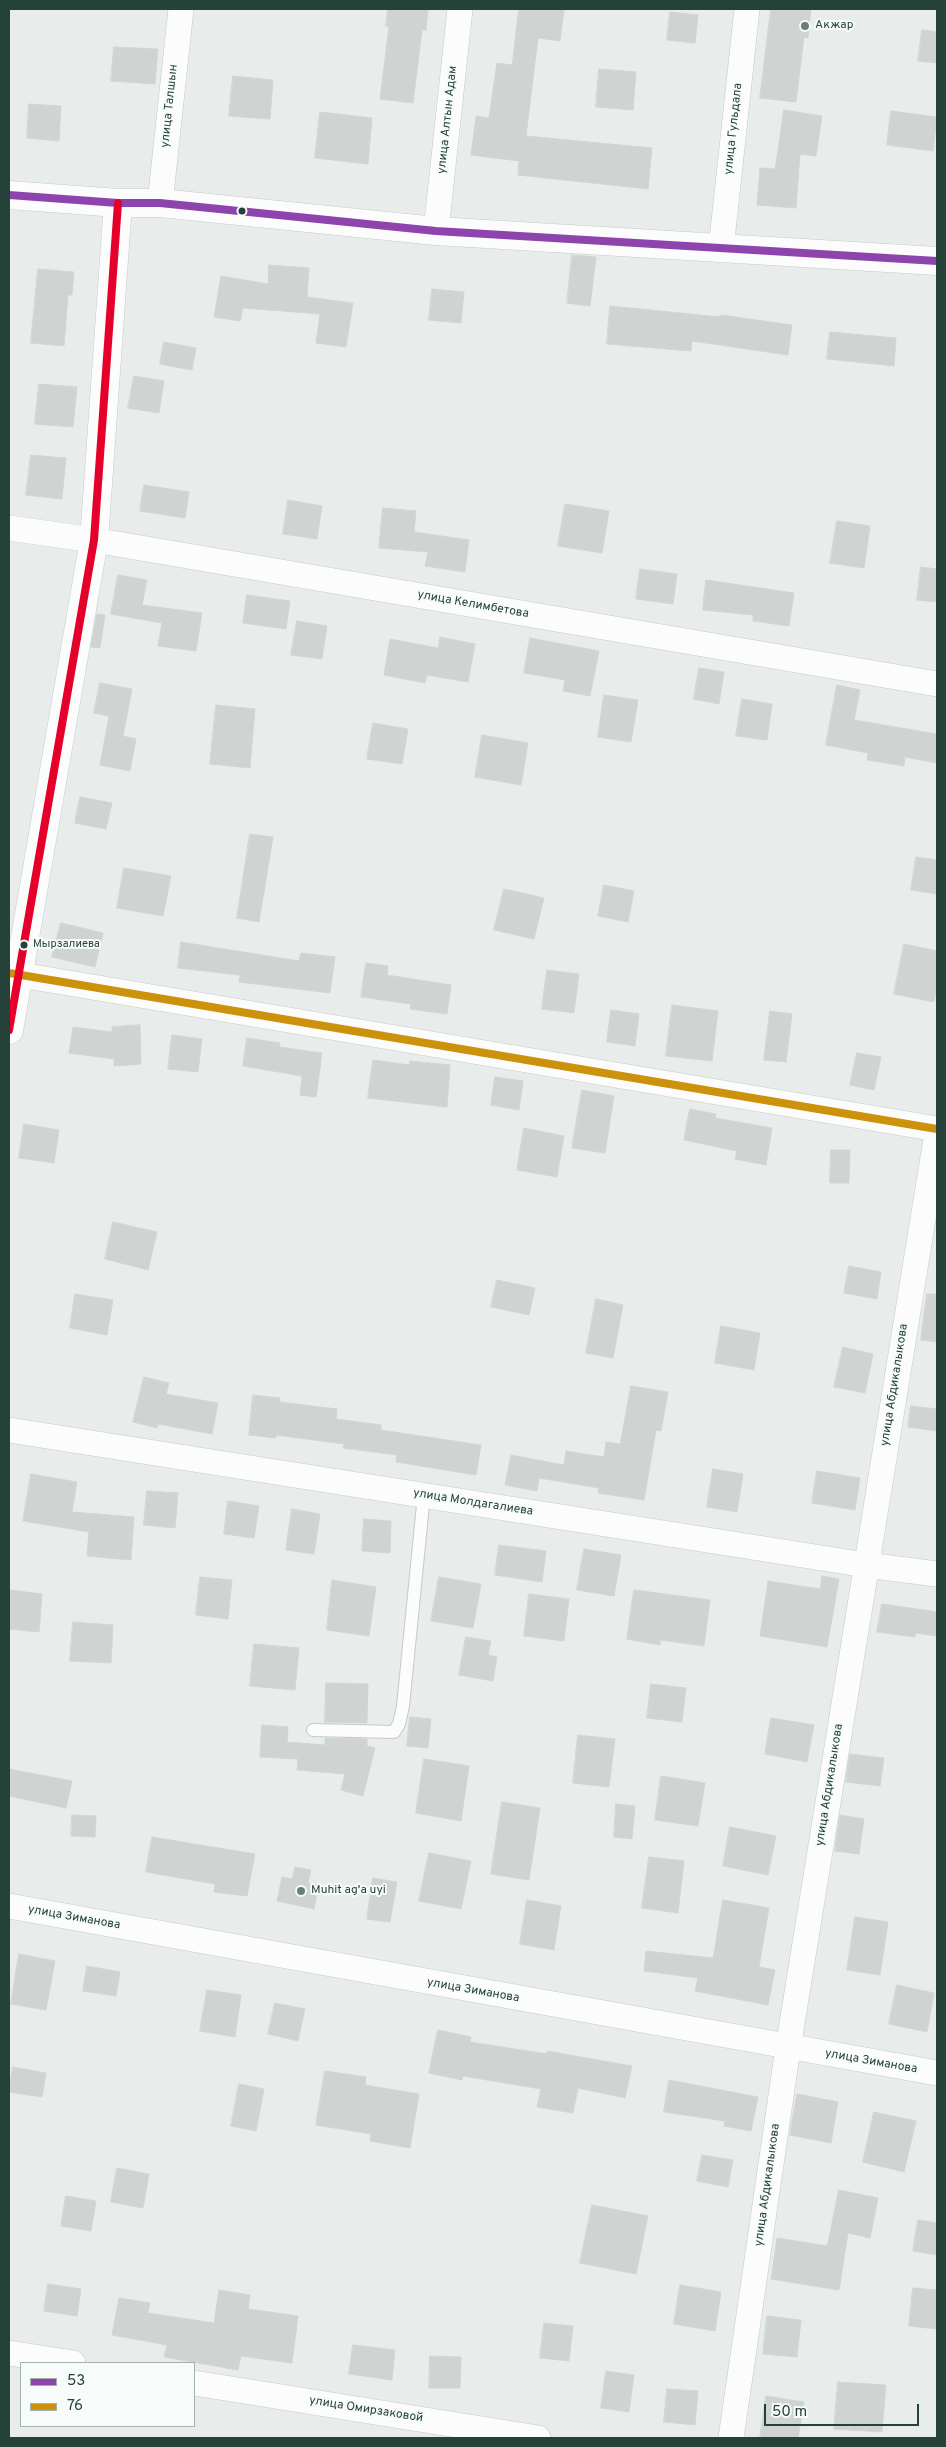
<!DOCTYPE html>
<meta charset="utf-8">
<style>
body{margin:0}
#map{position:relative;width:946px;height:2447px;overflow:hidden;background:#e8edeb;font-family:Overpass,sans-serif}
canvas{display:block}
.frame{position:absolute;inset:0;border:10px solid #24423a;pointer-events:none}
.legend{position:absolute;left:20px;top:2362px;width:175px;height:65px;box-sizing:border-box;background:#f7fbf9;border:1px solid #a3b1ad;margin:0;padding:6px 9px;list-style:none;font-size:15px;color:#24423a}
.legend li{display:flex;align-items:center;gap:10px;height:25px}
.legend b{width:25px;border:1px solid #a3b1ad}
.scale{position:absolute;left:764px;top:2404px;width:155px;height:22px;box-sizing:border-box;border:2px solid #24423a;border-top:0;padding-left:6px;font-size:15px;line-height:18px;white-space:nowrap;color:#24423a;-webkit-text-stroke:4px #f7fbf9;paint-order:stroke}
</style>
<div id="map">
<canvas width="946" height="2447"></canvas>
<div class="frame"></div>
<ul class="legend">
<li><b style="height:6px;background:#8e44ad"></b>53</li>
<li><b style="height:6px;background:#cd920c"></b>76</li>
</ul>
<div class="scale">50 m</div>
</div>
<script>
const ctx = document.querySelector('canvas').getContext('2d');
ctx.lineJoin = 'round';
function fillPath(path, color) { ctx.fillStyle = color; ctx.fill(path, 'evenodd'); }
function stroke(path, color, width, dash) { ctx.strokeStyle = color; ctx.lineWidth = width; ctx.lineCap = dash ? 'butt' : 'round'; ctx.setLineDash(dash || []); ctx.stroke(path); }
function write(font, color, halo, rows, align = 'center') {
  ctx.font = font + ' Overpass,sans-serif'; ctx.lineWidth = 4; ctx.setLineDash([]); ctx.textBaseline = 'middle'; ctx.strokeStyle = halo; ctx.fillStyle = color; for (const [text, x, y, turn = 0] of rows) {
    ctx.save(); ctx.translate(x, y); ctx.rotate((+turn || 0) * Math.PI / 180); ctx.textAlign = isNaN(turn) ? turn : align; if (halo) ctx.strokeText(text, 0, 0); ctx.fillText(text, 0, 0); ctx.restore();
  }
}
const building = new Path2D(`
 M388,9H428L426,30H422L413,103L380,99L389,27L386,26Z
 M519,9H564L560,41L538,38L526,136L652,148L648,189L518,175L519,161L471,155L476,116L489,118L497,63L512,65Z
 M771,9H811L808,38L804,37L796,102L760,98Z
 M670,12L698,15L695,43L667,40Z
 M922,30L937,32V63L918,61Z
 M114,47L158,49L155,84L111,81Z
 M599,69L636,72L633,110L596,107Z
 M233,76L273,80L270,119L229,116Z
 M29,104L61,106L59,141L27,138Z
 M784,110L822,116L816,156L800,154L796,208L757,205L760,168L775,169Z
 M891,111L937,117L933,151L887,145Z
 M320,112L372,118L368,164L315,158Z
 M572,255L596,257L590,306L567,303Z
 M269,265L309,268L307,297L353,303L346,347L316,343L320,314L243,308L240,321L214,317L221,276L268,284Z
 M38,269L74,272L72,295H68L64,346L31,343Z
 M432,289L464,292L461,323L429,320Z
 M610,306L720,317L721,315L792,325L788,355L692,341L691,351L607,344Z
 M830,332L896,338L894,366L827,359Z
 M164,342L196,348L192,370L160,364Z
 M134,376L164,381L159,413L128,408Z
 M39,384L77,387L73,427L35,424Z
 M31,455L66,458L62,499L26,495Z
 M144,485L189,492L185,518L140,511Z
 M288,500L322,506L317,539L283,534Z
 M565,504L609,511L602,553L558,546Z
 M383,508L416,511L414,532L469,540L465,572L425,566L428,552L379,548Z
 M837,521L870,526L864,568L830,563Z
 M921,567L937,569V602L917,600Z
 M640,569L677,574L673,604L636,599Z
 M118,575L147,580L142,605L202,613L196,651L158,646L162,623L111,614Z
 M706,580L794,593L789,626L753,621V615L703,610Z
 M247,595L290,601L286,629L243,623Z
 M97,614L105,615L100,648L91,647Z
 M297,621L327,626L322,659L291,655Z
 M440,637L475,644L468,682L427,675L425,683L384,675L390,639L438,648Z
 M530,638L599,651L590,696L563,691L565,680L524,673Z
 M699,668L724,672L719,704L694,699Z
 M100,683L132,689L123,736L136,739L130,771L100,765L109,716L94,713Z
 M837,685L860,690L854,720L937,734V763L905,757L904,766L867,760L868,753L826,745Z
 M604,695L638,700L631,742L598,737Z
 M742,699L772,704L767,740L736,736Z
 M216,705L255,709L250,768L210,764Z
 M373,723L408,729L402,764L367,759Z
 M482,735L528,743L521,785L475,777Z
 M80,797L112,803L106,829L75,823Z
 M250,834L273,837L259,922L237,918Z
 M916,857L937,860V894L911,890Z
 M124,868L171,876L163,916L117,908Z
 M604,885L634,891L628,922L598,916Z
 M504,889L544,898L534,939L494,930Z
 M61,923L103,933L95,967L52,957Z
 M181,942L299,961L301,953L335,957L330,993L239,982L240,975L178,968Z
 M904,944L937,951V987L934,1002L894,994Z
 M366,963L388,966L387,975L451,985L447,1014L410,1009L411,1004L361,997Z
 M547,970L579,974L574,1013L542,1009Z
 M672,1005L718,1011L712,1061L666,1056Z
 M611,1010L639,1014L635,1046L607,1042Z
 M770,1011L792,1014L786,1062L764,1060Z
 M140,1025L141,1064L114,1066V1059L69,1053L73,1027L112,1032V1027Z
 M172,1035L202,1039L198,1072L168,1069Z
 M247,1038L280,1043L279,1047L322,1053L316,1097L300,1095L302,1076L243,1066Z
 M857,1053L881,1057L874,1090L850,1085Z
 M373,1060L409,1065L410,1061L450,1065L447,1107L368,1098Z
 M495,1077L523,1081L519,1110L491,1105Z
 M582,1090L614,1096L605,1153L572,1148Z
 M690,1109L716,1114L715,1118L772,1128L766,1165L735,1159L737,1151L684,1140Z
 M24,1124L59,1130L54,1163L19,1158Z
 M524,1128L564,1136L557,1177L517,1170Z
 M831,1150H850L849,1183H830Z
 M113,1222L157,1232L148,1270L105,1259Z
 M849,1266L881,1272L877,1299L844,1293Z
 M497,1280L535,1288L529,1315L491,1307Z
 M75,1294L113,1300L107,1335L70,1328Z
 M927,1294H937V1342L921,1340Z
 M596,1299L623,1305L613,1358L586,1353Z
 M721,1326L760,1333L754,1370L715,1363Z
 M843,1347L873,1354L865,1393L834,1387Z
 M144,1377L169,1383L166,1394L218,1403L212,1434L158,1424L157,1428L133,1422Z
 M631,1386L668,1392L661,1431L656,1430L644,1500L598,1493L599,1488L539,1478L537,1491L505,1485L511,1455L564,1465L566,1451L604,1457L606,1442L620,1444Z
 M253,1395L280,1398V1402L337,1409L336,1419L381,1425V1430L481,1445L476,1475L396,1462L397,1455L343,1448L344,1444L276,1435V1438L249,1435Z
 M911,1406L937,1409V1431L908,1427Z
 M713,1469L743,1474L737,1512L707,1507Z
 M817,1471L860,1478L855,1510L812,1503Z
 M31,1474L77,1482L72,1512L134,1517L131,1560L87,1556L89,1532L23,1521Z
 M147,1491L178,1493L175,1528L144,1525Z
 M228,1501L259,1506L254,1538L224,1534Z
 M292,1509L320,1514L314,1554L286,1550Z
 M364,1519L391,1521L390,1553L362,1551Z
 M499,1545L546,1551L542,1582L495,1575Z
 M584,1549L621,1555L614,1596L577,1590Z
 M822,1576L839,1579L827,1647L760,1636L768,1581L820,1589Z
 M200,1577L232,1580L228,1619L196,1615Z
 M439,1577L481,1584L473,1628L431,1621Z
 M332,1580L376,1587L369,1636L327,1630Z
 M9,1590L42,1594L39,1632L9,1629Z
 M634,1590L710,1600L704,1646L660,1640V1645L627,1639Z
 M529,1594L569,1599L564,1641L524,1636Z
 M882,1604L937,1612V1636L915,1633V1637L877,1632Z
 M73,1622L113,1625L111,1663L70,1661Z
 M466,1637L491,1641L488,1655L497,1657L493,1681L459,1675Z
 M254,1644L299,1648L295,1690L250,1686Z
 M326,1683L368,1684L367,1723L325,1722Z
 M651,1684L686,1688L682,1722L647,1718Z
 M410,1717L431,1719L428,1748L407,1746Z
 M771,1718L814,1725L807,1762L765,1754Z
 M262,1725L288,1727L287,1742L325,1745V1738L367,1739V1746L375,1748L363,1796L341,1790L345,1774L297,1770L298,1759L260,1757Z
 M578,1735L615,1739L609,1787L573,1783Z
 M850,1754L884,1758L880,1786L846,1782Z
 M424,1759L469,1766L461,1821L416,1813Z
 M9,1769L72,1781L66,1808L9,1796Z
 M661,1776L705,1783L698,1826L655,1820Z
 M502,1802L540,1808L529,1880L491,1874Z
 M616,1804L635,1806L632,1839L614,1837Z
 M72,1815L96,1816L95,1837L71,1836Z
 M840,1815L864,1819L859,1854L835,1851Z
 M730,1827L776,1836L768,1875L723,1866Z
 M152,1837L255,1854L247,1896L214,1892L215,1884L146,1872Z
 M429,1853L471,1861L461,1909L419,1901Z
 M649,1857L684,1861L678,1913L642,1908Z
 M295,1867L311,1870L308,1883L319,1885L314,1909L277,1901L282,1877L292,1879Z
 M373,1878L397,1882L390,1922L367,1919Z
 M527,1900L561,1906L554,1950L520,1944Z
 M723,1900L769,1908L759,1967L775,1970L768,2005L695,1991L698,1978L644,1971L646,1951L713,1958Z
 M855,1917L888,1922L880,1975L847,1970Z
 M19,1954L55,1961L46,2010L11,2004Z
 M87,1966L120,1972L116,1996L83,1991Z
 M897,1985L934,1993L927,2032L889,2024Z
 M207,1990L241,1995L235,2037L200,2031Z
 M275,2003L305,2009L298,2041L268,2034Z
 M438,2030L471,2037L470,2042L547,2054V2051L632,2066L625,2098L578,2088L573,2113L537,2107L541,2089L463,2076L462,2080L429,2073Z
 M13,2067L46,2073L42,2097L9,2092Z
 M325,2071L366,2077L365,2085L419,2094L410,2148L370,2141L371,2134L316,2125Z
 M669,2080L758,2097L751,2131L724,2126L725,2121L664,2112Z
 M239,2084L264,2089L256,2131L231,2126Z
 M797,2094L838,2102L831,2143L790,2135Z
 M874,2112L916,2121L904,2172L863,2162Z
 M702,2155L733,2160L728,2187L697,2181Z
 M117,2168L149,2174L143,2208L111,2202Z
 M839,2190L878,2198L870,2238L848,2233L839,2290L771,2279L777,2238L827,2246Z
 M66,2196L96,2201L91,2231L61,2226Z
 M592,2205L648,2216L636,2274L580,2263Z
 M918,2220L937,2223V2255L913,2251Z
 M48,2284L81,2289L77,2316L44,2311Z
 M680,2285L721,2292L715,2331L674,2324Z
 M913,2288L937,2290V2329L909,2326Z
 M219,2290L250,2295L248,2309L298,2316L292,2363L241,2356L238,2370L164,2357L167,2345L112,2335L119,2298L150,2303L148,2313L214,2323Z
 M767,2316L801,2320L797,2357L763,2354Z
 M544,2323L573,2326L569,2361L540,2358Z
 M353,2345L395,2350L392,2380L349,2374Z
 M430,2356L461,2357L460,2388H429Z
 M606,2371L634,2375L629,2412L601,2408Z
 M838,2382L886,2385L882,2432L834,2429Z
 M667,2389L698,2391L695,2425L664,2422Z
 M766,2396L804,2402L798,2438H760Z`);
const service = new Path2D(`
 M313,1730L394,1732L399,1724L403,1706L424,1495`);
const minor = new Path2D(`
 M160,203L181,9
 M436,231L460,9
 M721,249L747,9
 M9,528L94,540L937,684
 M9,973L937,1129
 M9,1430L866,1565L937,1574
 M9,1906L937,2073
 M9,2353L73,2363
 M194,2383L538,2438
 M731,2438L788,2048L937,1133`);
const secondary = new Path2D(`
 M9,195L118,203H160L436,231L937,261
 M9,1030L94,540L118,203`);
const bus1 = new Path2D(`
 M9,195L118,203H160L436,231L937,261`);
const bus2 = new Path2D(`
 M9,973L937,1129`);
const bus3 = new Path2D(`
 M9,1030L94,540L118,203`);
const markers = [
 [805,26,5,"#697e78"],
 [242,211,4.5,"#24423a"],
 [24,945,4.5,"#24423a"],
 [301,1891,5,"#697e78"]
];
const busNames = [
 ["Мырзалиева",33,945]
];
const poiNames = [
 ["Акжар",815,26],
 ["Muhit ag'a uyi",311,1891]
];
const streetNames = [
 ["улица Талшын",170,106,-84],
 ["улица Алтын Адам",448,120,-84],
 ["улица Гульдала",734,129,-84],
 ["улица Келимбетова",473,605,10],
 ["улица Абдикалыкова",895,1385,-81],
 ["улица Молдагалиева",473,1503,9],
 ["улица Абдикалыкова",830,1785,-81],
 ["улица Зиманова",74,1918,10],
 ["улица Зиманова",473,1991,10],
 ["улица Зиманова",871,2062,10],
 ["улица Абдикалыкова",768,2185,-82],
 ["улица Омирзаковой",366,2410,9]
];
fillPath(building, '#cfd4d2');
stroke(building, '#d1d6d4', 1);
stroke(service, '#c5cac8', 14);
stroke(minor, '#c5cac8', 26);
stroke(secondary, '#c3cbc8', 29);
stroke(service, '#fcfcfc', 12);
stroke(minor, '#fcfcfc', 25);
stroke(secondary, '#fcfcfc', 28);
stroke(bus1, '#8e44ad', 8);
stroke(bus2, '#cd920c', 8);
stroke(bus3, '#e4002b', 8);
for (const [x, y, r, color] of markers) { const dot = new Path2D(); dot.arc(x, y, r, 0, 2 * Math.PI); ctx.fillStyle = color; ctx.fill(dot); stroke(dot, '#f7fbf9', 2); }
write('11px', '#24423a', '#f7fbf9', busNames, 'left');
write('12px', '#24423a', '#f7fbf9', poiNames, 'left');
write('12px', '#24423a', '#f7fbf9', streetNames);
</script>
